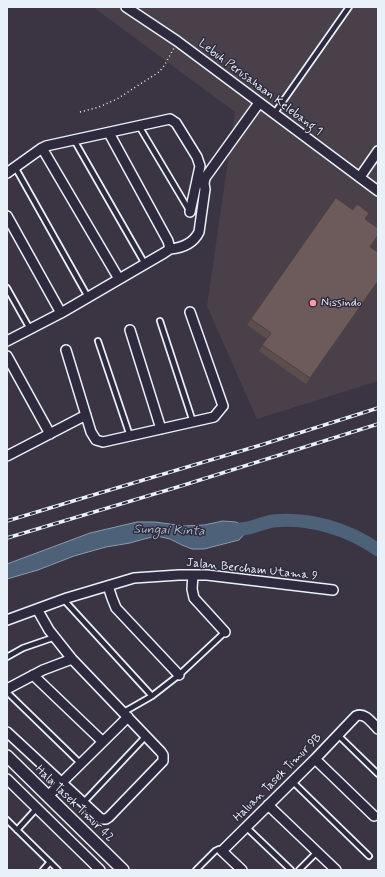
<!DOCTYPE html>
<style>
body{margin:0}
#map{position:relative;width:385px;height:877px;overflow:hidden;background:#3b3443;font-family:Mynerve,sans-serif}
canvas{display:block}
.frame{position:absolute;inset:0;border:8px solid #e8f1f8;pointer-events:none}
</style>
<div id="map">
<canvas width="385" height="877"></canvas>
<div class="frame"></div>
</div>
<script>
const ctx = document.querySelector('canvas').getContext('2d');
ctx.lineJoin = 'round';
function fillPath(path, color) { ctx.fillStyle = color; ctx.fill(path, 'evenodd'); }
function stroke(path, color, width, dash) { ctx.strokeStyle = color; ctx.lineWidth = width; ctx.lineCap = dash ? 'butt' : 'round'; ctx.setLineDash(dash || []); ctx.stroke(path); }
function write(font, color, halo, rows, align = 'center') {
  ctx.font = font + ' Mynerve,sans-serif'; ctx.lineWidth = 3; ctx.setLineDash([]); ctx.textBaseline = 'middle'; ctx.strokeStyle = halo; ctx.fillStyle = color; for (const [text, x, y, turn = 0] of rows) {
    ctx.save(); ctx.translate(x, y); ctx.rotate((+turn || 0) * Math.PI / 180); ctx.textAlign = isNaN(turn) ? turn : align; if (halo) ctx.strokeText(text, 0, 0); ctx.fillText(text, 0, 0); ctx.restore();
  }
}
const built = new Path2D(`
 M93,7H378V381L257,419L207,306L235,112Z`);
const water = new Path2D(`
 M223,521L236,522L250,528L239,540L204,549H192L182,545L170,539L157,536L144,539L130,543L106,547L74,556L38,570L7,579V564L90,533L137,522H155L184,526L204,525Z`);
const river = new Path2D(`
 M233,530C239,529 246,529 252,527C259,525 266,522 273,521C308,517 349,529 378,550`);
const path = new Path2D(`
 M80,112L99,107L117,99L159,72L164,66L174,48`);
const service = new Path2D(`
 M274,114L349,7
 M139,126L189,210
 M74,140L145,264
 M15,167L88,297
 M7,288L30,329
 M160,321L193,422
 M98,341L130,436
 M64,600L152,696
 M7,657L23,648L55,637
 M7,692L80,763
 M124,712L152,696L179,675L225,632
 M338,735L378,774
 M293,782L369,856
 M83,803L146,736
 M7,820L58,870
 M246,827L291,870
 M17,830L37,808
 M43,870L50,862
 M196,870L215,851L219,849L222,851
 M299,870L317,852`);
const minor = new Path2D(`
 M126,7L177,41L378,191
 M42,148L119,279
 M7,173L42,148L46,146L170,119L176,123L197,157L200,166L190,212
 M360,177L378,151
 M7,216L61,313
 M170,249C182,248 193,244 199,232L205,189L204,184L205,178L259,103
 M130,330L161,429
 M7,341L61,313L164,253L170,249L168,241L109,133
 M66,350L91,432L96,440L103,442L214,417L223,406L190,312
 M7,356L50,434
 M7,456L86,415
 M193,575L192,589L194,598L225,632
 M108,586L112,598L116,608L179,675
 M7,620L67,598L134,578L179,575H207L333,590
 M33,675L102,741
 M7,689L43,670L72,659
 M7,732L101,819H106L109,817L163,761V755L161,752L72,659L49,630L37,609
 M315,759L374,816
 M7,779L100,870
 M48,796L128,717
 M268,805L336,870
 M242,870L222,851L315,759L356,716C365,712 372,723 378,729`);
const tertiary = new Path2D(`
 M7,756L123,870`);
const rail = new Path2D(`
 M7,521L83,498L261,445L378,408
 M7,538L181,486L378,424`);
const wall = new Path2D(`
 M336,198L365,219L370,247L378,281L306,384L259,351L267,339L247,325Z`);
const building = new Path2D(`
 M336,198L353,210L357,204L369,213L365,219L378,228V235L370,247L378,252V281L310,378L262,345L271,333L251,319Z`);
const markers = [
 [313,303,4,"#ff9aa2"]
];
const streetNames = [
 ["Lebuh Perusahaan Kelebang 1",260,88,37],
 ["Jalan Bercham Utama 9",252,570,6],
 ["Haluan Tasek Timur 9B",278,778,-45],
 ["Hala Tasek Timur 42",74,804,44]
];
const poiNames = [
 ["Nissindo",321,303]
];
const waterNames = [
 ["Sungai Kinta",169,531,2]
];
fillPath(built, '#4a404a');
fillPath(water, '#4d6278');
stroke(water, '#8b9bab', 1);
stroke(river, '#4d6278', 13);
stroke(service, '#e8f1f8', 8);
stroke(minor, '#e8f1f8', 12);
stroke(tertiary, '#e8f1f8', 14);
stroke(path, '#e8f1f8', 1.5, [1, 3]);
stroke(service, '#2f2a3d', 4.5);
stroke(minor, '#2f2a3d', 9);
stroke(tertiary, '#2f2a3d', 11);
stroke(rail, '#e8f1f8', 3.5);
stroke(rail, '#2f2a3d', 2, [6]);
fillPath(wall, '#5d4e4d');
fillPath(building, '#6c5b5a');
stroke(building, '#4c403f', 1);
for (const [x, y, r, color] of markers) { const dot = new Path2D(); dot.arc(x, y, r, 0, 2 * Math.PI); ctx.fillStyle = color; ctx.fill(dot); stroke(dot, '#2f2a3d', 1.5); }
write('12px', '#e8f1f8', '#2f2a3d', streetNames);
write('12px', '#e8f1f8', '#2f2a3d', poiNames, 'left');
write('italic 13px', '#aab8c5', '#2f2a3d', waterNames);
</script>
